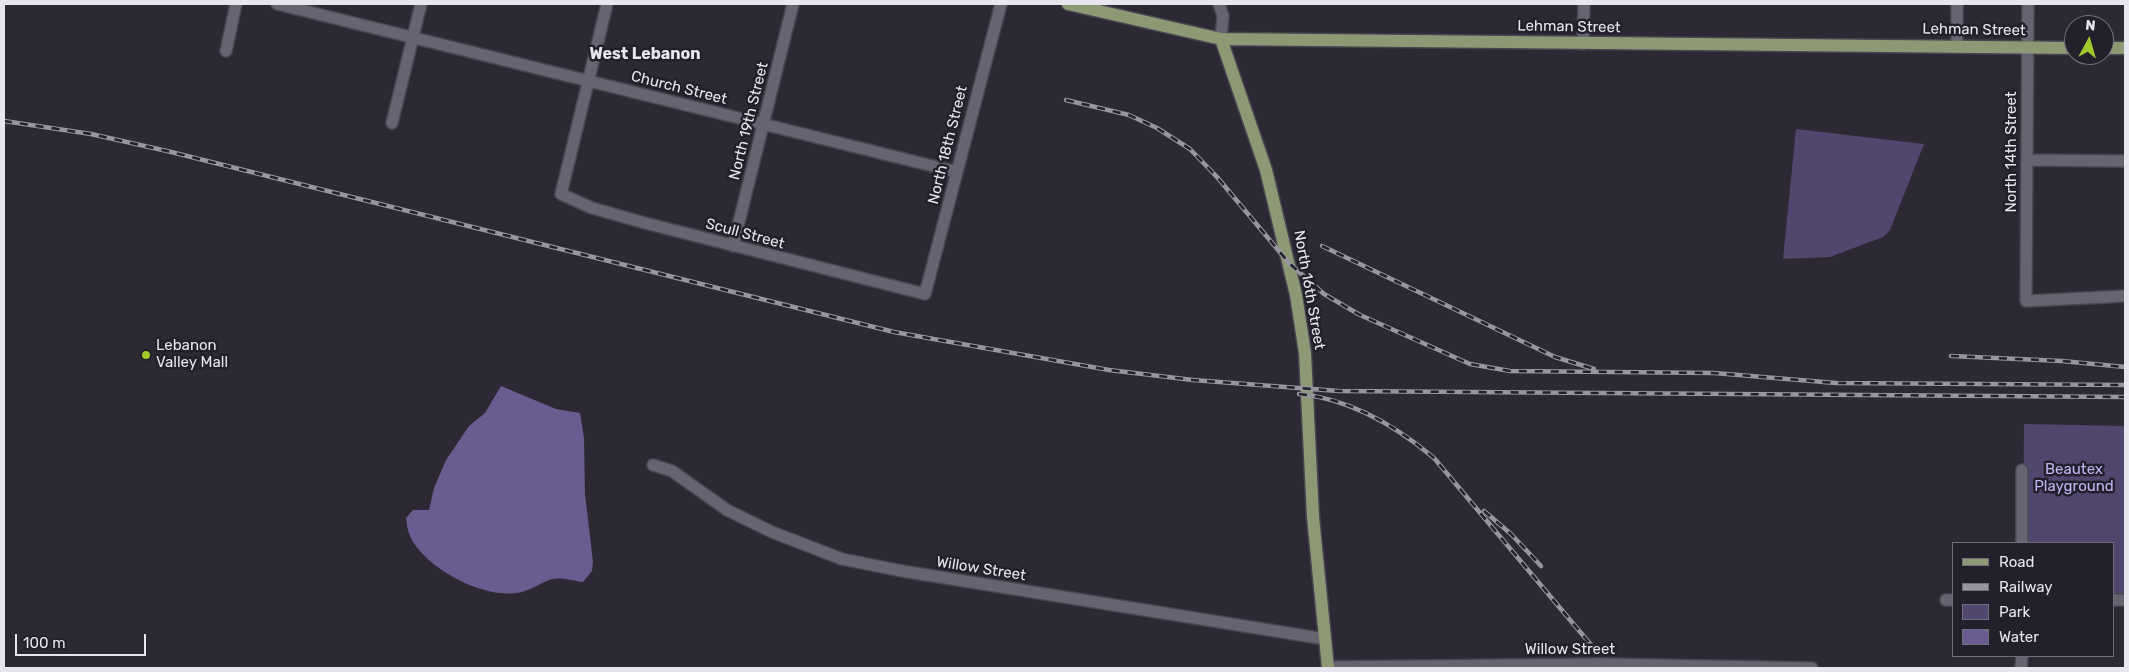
<!DOCTYPE html>
<style>
body{margin:0}
#map{position:relative;width:2129px;height:672px;overflow:hidden;background:#2c2935;font-family:Rubik,sans-serif}
canvas{display:block}
.frame{position:absolute;inset:0;border:5px solid #e7e5ed;pointer-events:none}
.legend{position:absolute;left:1952px;top:542px;width:162px;height:115px;box-sizing:border-box;background:#22202b;border:1px solid #716f79;margin:0;padding:6px 9px;list-style:none;font-size:15px;color:#e7e5ed}
.legend li{display:flex;align-items:center;gap:10px;height:25px}
.legend b{width:25px;border:1px solid #716f79}
.north{position:absolute;left:2064px;top:15px;width:50px;height:50px;box-sizing:border-box;background:#22202b;border:1px solid #716f79;border-radius:50%;rotate:6deg;font-size:14px;font-weight:700;line-height:20px;text-align:center;color:#e7e5ed}
.north::after{content:'';display:block;margin:auto;width:18px;height:22px;background:#a0c92b;clip-path:polygon(50% 0,100% 100%,50% 72%,0 100%)}
.scale{position:absolute;left:15px;top:634px;width:131px;height:22px;box-sizing:border-box;border:2px solid #e7e5ed;border-top:0;padding-left:6px;font-size:15px;line-height:18px;white-space:nowrap;color:#e7e5ed;-webkit-text-stroke:4px #22202b;paint-order:stroke}
</style>
<div id="map">
<canvas width="2129" height="672"></canvas>
<div class="frame"></div>
<ul class="legend">
<li><b style="height:6px;background:#8c9974"></b>Road</li>
<li><b style="height:6px;background:#97959f"></b>Railway</li>
<li><b style="height:14px;background:#51466e"></b>Park</li>
<li><b style="height:14px;background:#6a5c90"></b>Water</li>
</ul>
<div class="north">N</div>
<div class="scale">100 m</div>
</div>
<script>
const ctx = document.querySelector('canvas').getContext('2d');
ctx.lineJoin = 'round';
function fillPath(path, color) { ctx.fillStyle = color; ctx.fill(path, 'evenodd'); }
function stroke(path, color, width, dash) { ctx.strokeStyle = color; ctx.lineWidth = width; ctx.lineCap = dash ? 'butt' : 'round'; ctx.setLineDash(dash || []); ctx.stroke(path); }
function write(font, color, halo, rows, align = 'center') {
  ctx.font = font + ' Rubik,sans-serif'; ctx.lineWidth = 5; ctx.setLineDash([]); ctx.textBaseline = 'middle'; ctx.strokeStyle = halo; ctx.fillStyle = color; for (const [text, x, y, turn = 0] of rows) {
    ctx.save(); ctx.translate(x, y); ctx.rotate((+turn || 0) * Math.PI / 180); ctx.textAlign = isNaN(turn) ? turn : align; if (halo) ctx.strokeText(text, 0, 0); ctx.fillText(text, 0, 0); ctx.restore();
  }
}
const green = new Path2D(`
 M1796,129L1924,144L1890,230L1883,237L1830,257L1783,259Z
 M2024,424L2125,426V600H2113V543H2023Z`);
const water = new Path2D(`
 M501,386L556,409L580,413L584,438L585,494L593,562L592,571L583,582C575,581 561,577 553,579C543,581 531,591 517,593C483,598 429,570 412,540C408,533 407,526 406,518L413,510H429L434,488L446,460L469,426L485,413Z`);
const minor = new Path2D(`
 M277,4L957,172
 M607,4L561,194L592,208L645,223L925,294L1001,4
 M1219,4L1223,16L1221,39
 M2028,4L2026,301L2125,296
 M1583,44L1584,4
 M1957,46V4
 M226,51L236,4
 M392,123L421,4
 M2027,160L2125,161
 M733,246L793,4
 M653,465L672,471L727,510L772,532L842,559L902,571L1325,639
 M2022,470V543
 M1946,600H1953
 M2113,600H2125
 M1328,667L1603,664L1812,668
 M2021,668L2022,656`);
const major = new Path2D(`
 M1068,4L1221,39L2074,48
 M1221,39L1266,170L1296,295L1305,353L1313,517L1328,668
 M2104,48H2125`);
const rail = new Path2D(`
 M1066,100L1129,115L1157,128L1190,149L1217,177L1289,263L1324,294L1360,315L1470,364L1510,371L1714,373L1836,383L2125,385
 M4,121L91,134L167,151L894,332L1109,370L1193,380L1338,391L2125,397
 M1322,246L1555,357L1594,369
 M1951,356L2062,361L2125,367
 M1299,394C1351,399 1396,426 1434,458L1597,652
 M1484,511L1511,534L1541,566`);
const markers = [
 [146,355,5,"#a0c92b"]
];
const streetNames = [
 ["Lehman Street",1569,27,1],
 ["Lehman Street",1974,30,1],
 ["Church Street",679,88,14],
 ["North 19th Street",749,121,-76],
 ["North 18th Street",948,145,-76],
 ["North 14th Street",2012,152,-90],
 ["Scull Street",745,234,15],
 ["North 16th Street",1309,290,80],
 ["Willow Street",981,569,9],
 ["Willow Street",1570,650]
];
const poiNames = [
 ["Lebanon",156,346],
 ["Valley Mall",156,363]
];
const parkNames = [
 ["Beautex",2074,470],
 ["Playground",2074,487]
];
const neighbourhoodNames = [
 ["West Lebanon",645,54]
];
fillPath(green, '#51466e');
fillPath(water, '#6a5c90');
stroke(minor, '#47454f', 14);
stroke(major, '#47454f', 15);
stroke(minor, '#676472', 11);
stroke(major, '#8c9974', 12);
stroke(rail, '#97959f', 4.5);
stroke(rail, '#22202b', 2.5, [8]);
for (const [x, y, r, color] of markers) { const dot = new Path2D(); dot.arc(x, y, r, 0, 2 * Math.PI); ctx.fillStyle = color; ctx.fill(dot); stroke(dot, '#22202b', 2); }
write('15px', '#e7e5ed', '#22202b', streetNames);
write('15px', '#e7e5ed', '#22202b', poiNames, 'left');
write('15px', '#c3b4f3', '#22202b', parkNames);
write('bold 16px', '#e7e5ed', '#22202b', neighbourhoodNames);
</script>
